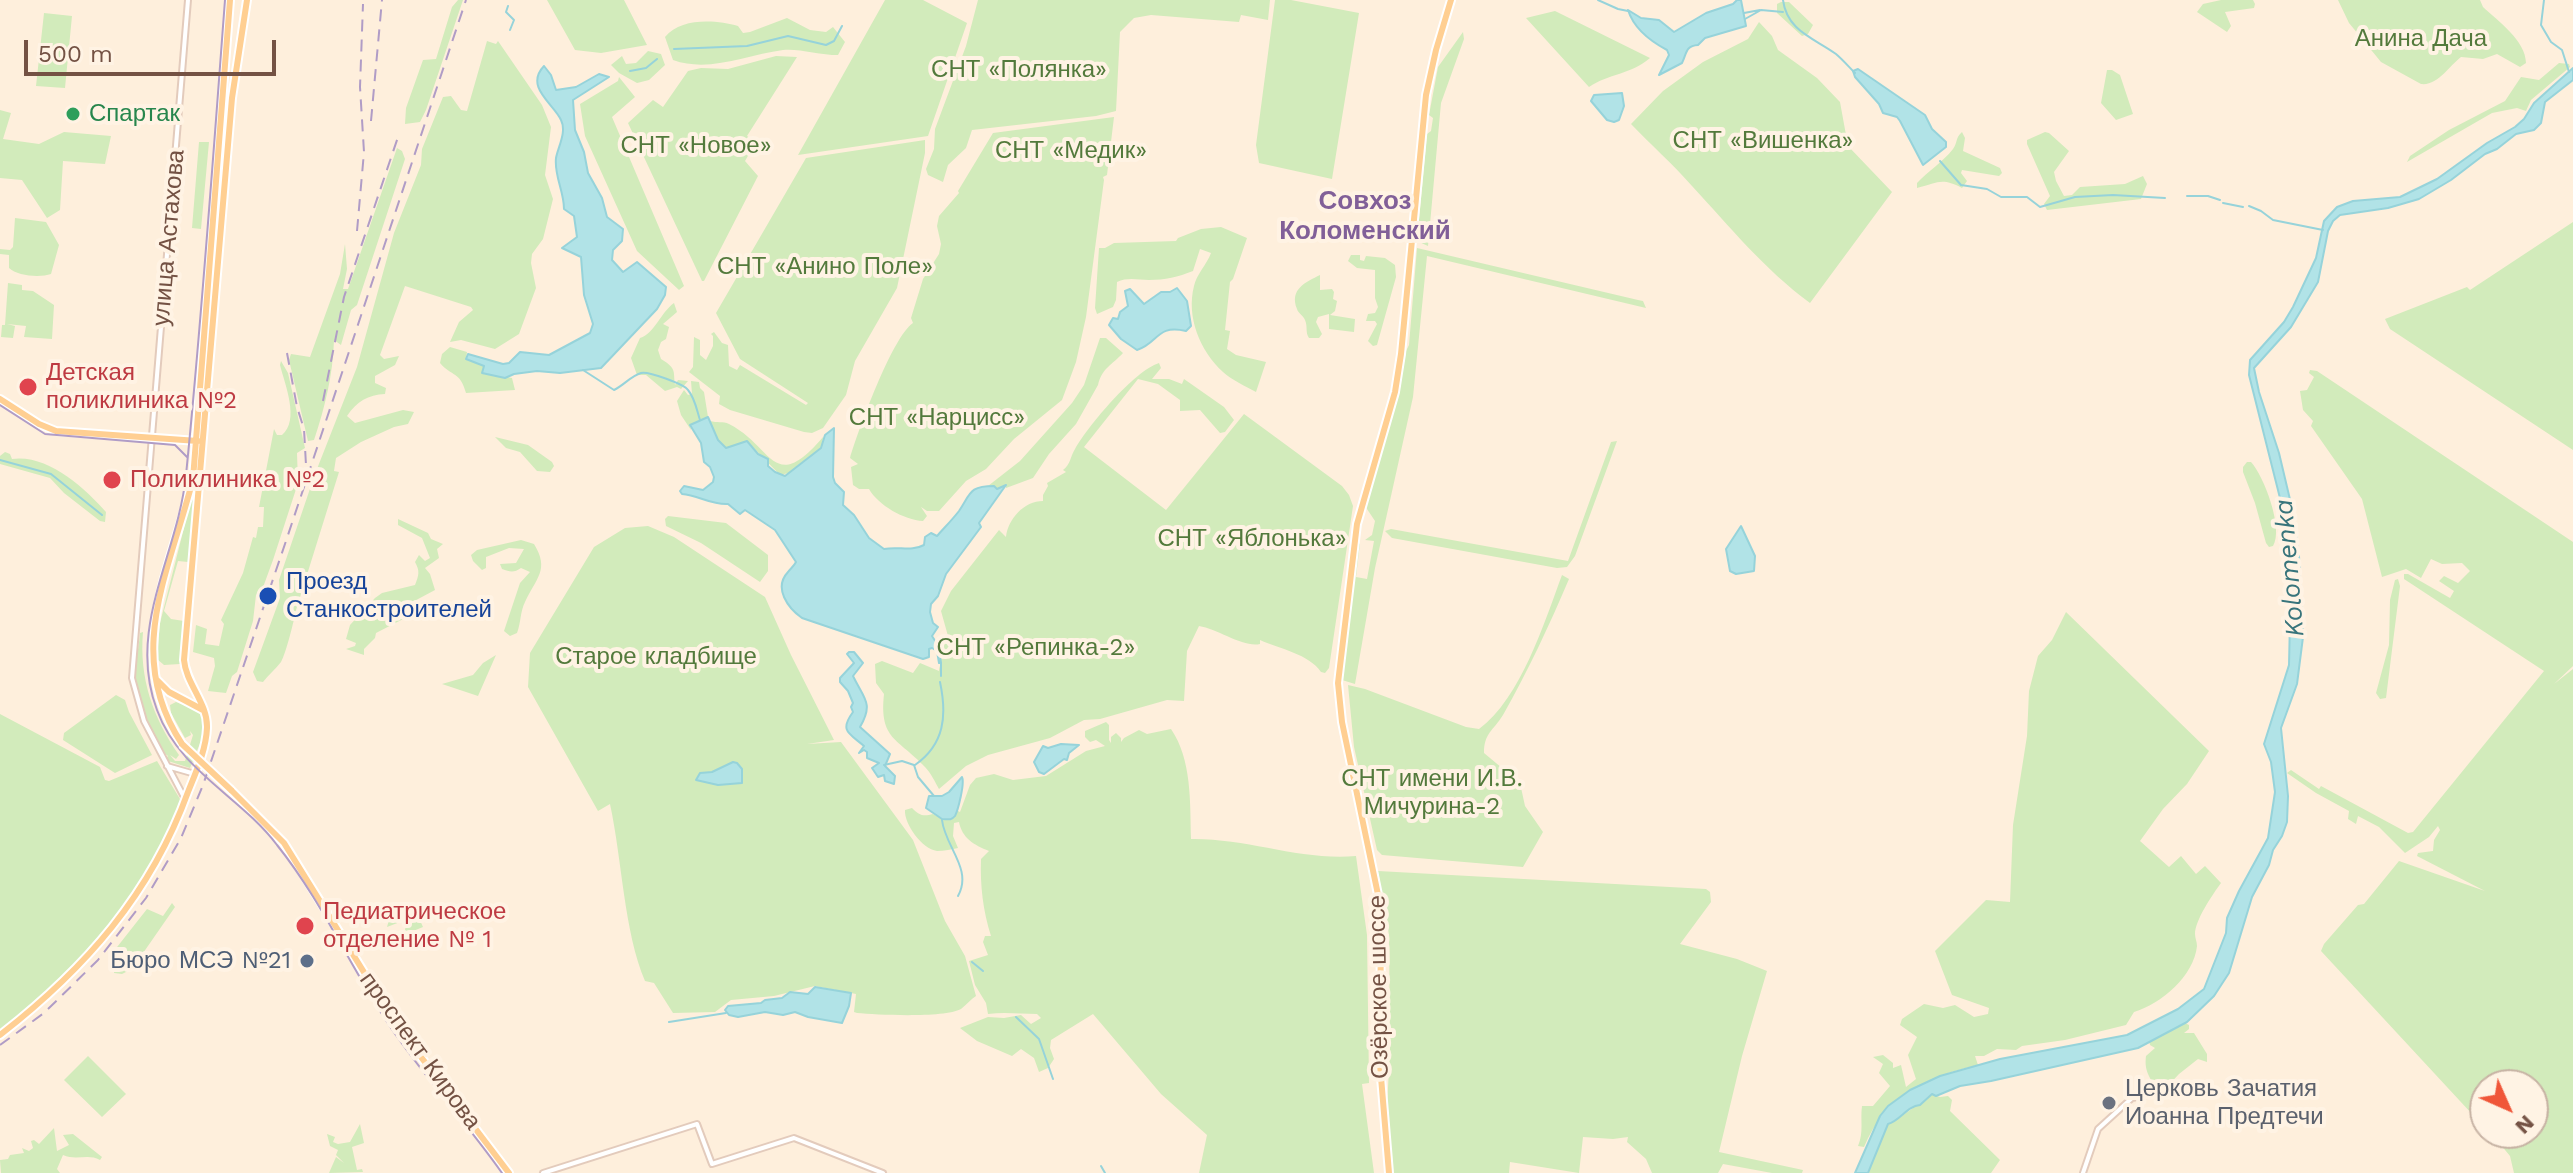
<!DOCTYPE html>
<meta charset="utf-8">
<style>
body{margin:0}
#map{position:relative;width:2573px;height:1173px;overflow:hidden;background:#feefdc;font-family:"Work Sans",sans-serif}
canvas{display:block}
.north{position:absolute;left:2469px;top:1069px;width:80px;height:80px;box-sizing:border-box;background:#fff3e4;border:2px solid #c7b3a4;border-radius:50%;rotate:135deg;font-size:22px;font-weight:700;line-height:32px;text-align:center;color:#745244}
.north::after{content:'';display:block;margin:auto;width:28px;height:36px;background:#f05639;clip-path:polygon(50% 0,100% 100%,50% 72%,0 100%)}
.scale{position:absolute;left:24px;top:40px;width:252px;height:36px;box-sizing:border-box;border:4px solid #745244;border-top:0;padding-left:10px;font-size:24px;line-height:28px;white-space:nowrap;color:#745244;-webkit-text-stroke:6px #fff3e4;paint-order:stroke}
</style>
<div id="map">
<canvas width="2573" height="1173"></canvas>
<div class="north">N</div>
<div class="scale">500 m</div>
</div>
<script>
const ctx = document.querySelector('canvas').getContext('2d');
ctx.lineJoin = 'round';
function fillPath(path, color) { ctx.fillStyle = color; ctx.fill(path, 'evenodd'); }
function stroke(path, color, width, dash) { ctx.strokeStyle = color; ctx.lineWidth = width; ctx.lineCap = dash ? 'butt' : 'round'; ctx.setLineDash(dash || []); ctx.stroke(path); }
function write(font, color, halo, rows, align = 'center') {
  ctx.font = font + ' "Work Sans",sans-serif'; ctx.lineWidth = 8; ctx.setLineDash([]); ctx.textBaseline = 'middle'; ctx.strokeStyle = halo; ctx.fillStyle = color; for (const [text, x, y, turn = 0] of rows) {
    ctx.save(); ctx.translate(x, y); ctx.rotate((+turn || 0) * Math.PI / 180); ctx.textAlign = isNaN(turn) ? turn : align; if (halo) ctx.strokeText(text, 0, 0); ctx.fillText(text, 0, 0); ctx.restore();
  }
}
const green = new Path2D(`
 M458,0H463L426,110L420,122L405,124L406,108L423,60L436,59L452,7Z
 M547,0H624L647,45L601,53L575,50Z
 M885,0H923L967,23L928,136L798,155Z
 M978,0H1270L1268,20L1241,15L1239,22L1151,15L1134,18L1120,32L1116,111L1096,116L972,130L966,148L948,165L943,182L928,175L926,169L934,149L935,129L966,46Z
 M1275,0H1291L1359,13L1332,179L1259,163L1256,145Z
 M2221,0H2253L2255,4L2254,8L2225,12L2231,26L2227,32L2197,12L2203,4Z
 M2338,0H2480L2483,7C2498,21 2526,41 2526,63L2520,67L2497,54L2483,59L2461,57C2449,66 2438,86 2421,84L2381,62L2349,23Z
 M1781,2H1789L1813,25L1808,34L1802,36L1777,13V4Z
 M1555,11L1650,58C1632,74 1608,74 1589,87L1526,18Z
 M44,13L72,16L65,88L36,86Z
 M787,18L810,30L826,32L833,27L845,42L838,55C820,55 797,48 783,50C746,55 709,73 673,60L665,37C681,17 717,20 738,26L743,33L750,32Z
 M1759,22L1772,36L1778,50L1817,78L1840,102L1848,146L1892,192L1810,303C1764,269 1730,227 1692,186C1673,164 1651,145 1631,124L1663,91L1703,62L1748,39Z
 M1463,32L1464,39L1441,103L1428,246L1417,241L1427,134L1431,131L1433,118L1429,115L1438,67Z
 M487,41L496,44L498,41L542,105L551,127L545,175L553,199L543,239L532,254L531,263L536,288L519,334L495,349L461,340L450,342L459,322L473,310L471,307L405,286L380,355L384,359L399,356L395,365L375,376V383L386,388L385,394C368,395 357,401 347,416L355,423L403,410L414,412L408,424L394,427L361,442L336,458L334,471L339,472L296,610C294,621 286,653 281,662C276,669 268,675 263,682L257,681L253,672L280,598L279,580L315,474L357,367L394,233L421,165L422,149L443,97L451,96L461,110L467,111Z
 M648,51L661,54L665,65L649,80L637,83L619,73L611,65L622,56L626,64L636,63Z
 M776,56L797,57L747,136L756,142L745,161L758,176L704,281H702L628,123L653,100L663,107L688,71L701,68L728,69Z
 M2559,63L2569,64L2570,67L2531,100L2526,111L2517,108L2492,113L2407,162L2410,156L2449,130L2505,101L2521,77L2539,80Z
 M2107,70H2112L2120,75L2133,114L2116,120L2101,103Z
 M619,77L635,97L612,117L684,286L679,290L637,251L585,136L580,104L618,81Z
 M0,110L11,113L3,139L39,144L64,132L111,136L105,164L63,161L60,210L47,218L22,180L0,178Z
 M1114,117L1107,175L1103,177L1104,180L1086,317L1076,362L1062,400L1014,439L986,469L966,481L939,511H927L921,507L927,516L923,521C904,520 878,505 869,489H859L853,485L851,467L858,464L850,458C858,431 892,337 913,323L911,318L923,279L939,254L941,244L937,226L939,216L959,193L958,191L993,133Z
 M1962,132L1965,138L1963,151L2000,168L2002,173L1999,176L1962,170L1961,173L1967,181L1962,188C1941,177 1938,183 1917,188V183C1928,171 1943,162 1953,149C1958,142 1955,138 1962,132Z
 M2045,132L2049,133L2069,151L2054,172L2056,181L2064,196L2072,195L2080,187L2125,184L2143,176L2147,184L2141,199L2047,210L2044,204L2050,196L2027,144V140Z
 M925,140V153L897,288L855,361L846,395L823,428L812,433L804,432L730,410L719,404L720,396L689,372L693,367L694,337L700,340V355L706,360L713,346V336L711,334L714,332L722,343L728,345L729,366L737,370L740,365L806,405L808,403L740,359L716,313L806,158Z
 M199,142H209L201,229L192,228Z
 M397,148L402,151L405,159L357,305L351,310L341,345L334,340C333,375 325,407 314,440L308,441L289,360L291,354L310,357L340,274L345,244L347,269L343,289H348Z
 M15,218L46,222L59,245L51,274C40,278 17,276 9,268V255L0,254V249L10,250L13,247Z
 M2573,222V450L2390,329L2385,319L2467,287L2470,290Z
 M1221,227L1247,238L1233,279L1230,282L1225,330L1230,331L1227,349L1236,355L1266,362L1256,392C1245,386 1232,380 1223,372C1200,351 1186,317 1194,286C1196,275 1207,264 1211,253L1200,249L1193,271C1178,277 1165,280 1149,280C1138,280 1128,277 1117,282L1116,300L1113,307L1097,314L1095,308L1099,248H1105L1114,243L1176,241L1178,238L1201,229Z
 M1417,248L1638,300L1643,301L1646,308L1427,256L1413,397L1375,568L1355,684L1342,680L1341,674L1356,548L1360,543L1356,577L1367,579L1374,541L1365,540L1372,535L1375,521L1365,506L1398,398L1406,351L1409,345Z
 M1351,255H1360V260L1364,261L1366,256L1385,258L1395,265L1396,277L1377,345L1373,346L1368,341L1377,324L1375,321H1366L1368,314L1375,313L1378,307L1375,298V270L1357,268L1348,261Z
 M1320,275V290L1332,289L1334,292L1333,299L1337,301L1335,311L1330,315L1355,319L1354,332L1329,329V314L1318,317L1316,322L1322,334L1319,338H1309C1305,332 1308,327 1305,320C1303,315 1298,313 1297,309C1289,289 1306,282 1320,275Z
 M8,283L22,285V290L33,291L54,305L52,339L24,337L26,326L7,324L15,326L13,338L1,337L2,325H5Z
 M674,303L677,312L663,324L669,327L666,339L661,342L658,350L661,359C677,369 673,370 675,385L678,380L688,381L681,389L677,387L665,391L646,375H637L631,358L640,338C655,333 661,312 674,303Z
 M1100,338H1106L1123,353C1112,365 1102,368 1098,385L1076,424L1049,454L1033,478L1006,488V485L997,489L988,486L1020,461L1072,403L1084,385Z
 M450,347L467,352L466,359L484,366L489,373L512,378L515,390L466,393C460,371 452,377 440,363L442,354Z
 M281,361L288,373L305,448L297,453L298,483L273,560L262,590L256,595L253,621L237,672L232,676L226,693L208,691L215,666L214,658L193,652L196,625L207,629L205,644L219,646L224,624L221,620L243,573L253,537L256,538L258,527H263L264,507H259L274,429L277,435H282C300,420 285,385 280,365Z
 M1159,363L1161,368L1152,379H1169L1182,384L1184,379L1224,407L1234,420L1225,432L1220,433L1200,410L1180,411V400L1158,384L1138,379L1084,447L1166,510L1244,414L1342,486L1349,495L1353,506L1329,668L1325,673L1321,672C1309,654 1280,649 1260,640V644C1244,648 1218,629 1199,626L1187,651L1184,701L1167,700L1100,719L1084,720L1050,738L988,755L966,766L939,789C935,782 931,773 925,767C898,738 879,740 884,694L876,683L875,664L882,661L913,673L920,663L939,671C939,667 941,664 941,661C941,650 936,643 948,636L941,611L951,591L999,530L1006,537C1008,519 1024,501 1043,501V495L1048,486L1047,483L1066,472L1063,470C1071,464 1070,457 1075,449C1089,425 1134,371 1159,363Z
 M2310,370L2317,371L2573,542V666L2554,684L2573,669V1173H2514L2510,1156L2491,1133H2533V1085H2485V1128L2321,951L2324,944L2358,905L2364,904L2399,861L2485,891L2417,856L2418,853L2433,851L2434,840L2440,830L2438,826L2429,837L2405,853L2379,827L2358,816L2356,824L2348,819L2349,811L2316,793L2287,773L2291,770L2319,789L2321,786L2408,833L2413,832L2544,671L2404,579V574H2408L2450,598L2454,591L2439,581L2444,576L2458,583L2470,571L2462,563L2442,564L2431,559L2421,578L2406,569L2382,577L2362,499L2311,426L2313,421L2303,410L2300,391L2307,390L2314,377L2309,373Z
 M691,381L699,382L700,388L704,392L708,417L690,425L691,430L681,415L677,401L684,390L688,395L692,394Z
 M710,421C717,423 723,421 729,424C773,446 773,496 823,437L822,448L797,466L793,472L780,475L747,441L726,448L718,440Z
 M495,437L528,445L552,462L554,466L550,472L537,471L520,452L506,448Z
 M1617,441L1575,556L1567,567L1557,568L1392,538L1385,531L1391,529L1568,561L1611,442Z
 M5,452L10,454L12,459C47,454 84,487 106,512L105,522L100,521L64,493L50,478L0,464V456Z
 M2247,462H2251C2264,476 2284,529 2273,546L2269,547L2266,543L2255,503L2243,472V467Z
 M194,499L188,584V562L178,561L164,611L171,619L184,621L180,664L164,665L157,659L160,623L191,500Z
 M668,516L726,523L768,555V571L760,582L701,543L666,526L665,519Z
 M398,519L428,533L431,539L443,544L437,549L439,558L425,568L430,574L435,590L405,606L403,611L407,617L376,633L375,638L364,649V655L346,649L355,646L356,643L346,639L350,625L375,598L382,593L415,585C419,575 420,571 415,562L419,555L425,561L430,558L422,538L398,525Z
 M648,526L674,537L765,597L791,655L834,740L807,744L841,742L913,840L945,921L965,956L976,996C971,999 966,1005 961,1009C945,1018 878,1015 857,1013L854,1012L856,994L815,986L774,996L731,1000L715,1012L673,1013L654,983L645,981C624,932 622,859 610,804L598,811L528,687L530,653L594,547L625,528Z
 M521,540L534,544C550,570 536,578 525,602C520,612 521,623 517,633L510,636L504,631L520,583L530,572L521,568C514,573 510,572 502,569L500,564L516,563L524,549L509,548L486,557V568L482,570L473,561L471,555L477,550Z
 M1562,575L1569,579C1549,626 1528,671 1503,715C1493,731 1484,733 1484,753L1520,783L1525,806L1543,832L1523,867L1382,855L1377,850L1354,747L1348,685L1365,689L1466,727L1479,729C1521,698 1544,623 1562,575Z
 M2398,579L2400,586L2386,698L2380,699L2376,693L2389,645L2390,600L2395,580Z
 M2066,612L2209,751L2187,784L2163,809L2140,841L2169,867L2181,856L2196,874L2205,866L2221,883C2213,894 2195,920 2195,934C2195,938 2197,942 2197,946C2194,976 2161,1004 2134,1012L2126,1025L2065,1040L2022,1046L2016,1050L1997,1049L1984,1056H1975L1978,1065C1927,1076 1885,1097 1864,1147L1858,1146C1864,1132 1860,1120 1862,1106H1873L1890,1086L1879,1073L1883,1064L1873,1057L1883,1055L1893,1063V1068L1901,1065L1906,1087L1916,1079L1908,1055L1917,1037L1900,1025L1902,1019L1924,1004L1943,1008L1955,1005L1974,1017L1988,1014L1989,1008L1952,995L1935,951L1986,900L2010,902L2013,825L2027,736L2029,691L2038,656L2052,640Z
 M143,632C139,678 153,718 179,755L176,759L170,755L175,761H185L193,735L190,731L191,735L185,738L171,713L170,705L176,702L197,710L202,717L205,731L190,768L168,761L166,758L168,756C156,749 137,700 135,683C134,667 139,649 140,633Z
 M496,655L478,696L442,684L473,675L483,663Z
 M116,695L125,700L129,712L152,755L115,773L63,740L64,733Z
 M0,714L100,767L105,780L109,781L157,761L183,804C155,864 120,924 70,971C48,992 23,1011 0,1031Z
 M1106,722L1109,725V740L1111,743V737L1116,733L1121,738V742L1124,738L1139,730L1147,734L1171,729C1192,760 1190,802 1191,839C1247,838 1301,861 1356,856L1367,935L1369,1083L1362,1084L1374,1173H1199L1207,1135L1161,1094L1093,1014L1051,1040L1050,1048L1054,1059L1048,1068L1039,1072L1034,1058L1021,1049L1012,1056L977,1041L960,1028L988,1017L1004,1018L1021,1015L1031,1024L1041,1018L1037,1014C1021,1014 1004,1012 988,1014L986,1003L975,985L969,961L988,955L983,942L985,936H991C983,911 980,885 981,859L989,851C974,845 962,838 959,822L954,823L953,836L958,848C952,849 944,851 937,851C922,849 904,824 905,810L912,808C919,815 923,817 933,814L942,819L956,814V810L960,812L970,785L976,778L994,774L1013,780L1046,776L1086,751L1105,746L1096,740L1090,742L1085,737V731Z
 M1378,871L1706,889L1710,892L1711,902L1680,944L1737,959L1767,971L1742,1056L1719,1152L1803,1170L1802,1173H1772L1723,1164L1718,1173H1652L1646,1159L1627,1142L1628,1137L1613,1139L1583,1137L1579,1173L1510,1162L1509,1173H1393L1387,1108L1390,1048L1389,935Z
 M172,903L175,907L132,969L122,974L114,973L115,965L110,956L147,909L163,916Z
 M423,903L428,904L430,909L425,916L424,914L418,916L423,927L379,945L377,943L405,930L406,924L417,919L413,917L387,927L391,913L394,911L397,916Z
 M2185,1023L2189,1025V1029L2184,1033H2194L2207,1054V1062L2198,1059L2179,1074L2166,1088L2156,1090C2150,1076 2144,1072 2146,1056L2155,1048L2150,1045L2149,1041Z
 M88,1056L126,1094L102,1117L64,1080Z
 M1932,1094L1940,1097L1948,1096L1952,1100L1950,1111L2000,1160L1991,1173H1868L1888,1124C1899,1120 1920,1102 1932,1094Z
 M360,1124L364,1143L352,1147L357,1170L362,1169L363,1172L329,1173L336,1157L344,1163L336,1155L338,1150L330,1146L327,1134L335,1137L333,1142L338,1144L350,1142Z
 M54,1128L57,1151L69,1145L63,1135L73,1134L102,1157L100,1160C88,1153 77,1161 63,1155L57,1169L60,1173H1L0,1160L8,1159L10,1155L24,1153L22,1148L29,1151L33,1148L31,1141L34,1140L39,1144Z`);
const water = new Path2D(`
 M1737,0H1741L1746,26L1705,38L1698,45C1685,46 1687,53 1682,63L1659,75L1669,55L1667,50C1650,41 1634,29 1628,10L1641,18L1659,20L1674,32L1706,13L1733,4Z
 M544,66L551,75L556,90L576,87L599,74L609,77L573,100L575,130L584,152L588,173L602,198L607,217L623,229L622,241L613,250L612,260L623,272L637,262L666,287L665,295L657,309L601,368L560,373L537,371L514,374L505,378L482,373L484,366L466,359L468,354L503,364L509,363L520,352L549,355L590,333L593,324L584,295L581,257L562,248L577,237L574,216L564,209C564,191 554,176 556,158C558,147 567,132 561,120C554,104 524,87 544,66Z
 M2573,68V80L2545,102L2541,123L2534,130L2516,134L2497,149L2485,154L2451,180L2419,199L2388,208L2340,215L2333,221L2328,231L2318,282L2291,327L2254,368L2259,392L2279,453L2292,508L2299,556L2303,637L2297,684L2281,728L2288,796L2287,822L2282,836L2273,850L2269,865L2252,897L2229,973L2214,996L2187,1022L2138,1048L1991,1081L1960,1086L1936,1096L1932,1094L1920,1105C1907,1106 1900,1121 1888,1124L1868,1173H1855L1880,1116L1888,1106L1910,1090L1940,1076L2000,1059L2127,1035L2178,1009L2204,989L2226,933L2227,918L2239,891L2268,838L2275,792L2271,762L2264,744L2289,665L2291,576L2287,537L2283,510L2249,375L2250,360L2284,322L2293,307L2316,258L2324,221L2337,207L2353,201L2400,197L2437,179L2487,143L2515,127L2524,119L2534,103Z
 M1858,69L1925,115L1932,129L1946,142V147L1923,165L1900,121L1897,117L1883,113L1879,104L1855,77L1853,71Z
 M1622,93L1624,106L1619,120L1614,122L1607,120L1591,101L1594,95Z
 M1177,288L1187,301L1191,326L1186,331C1156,324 1159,343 1137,350L1121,339L1109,325L1113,318L1118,319L1120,312L1128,306L1125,291L1130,289L1144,304L1161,292H1170Z
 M708,417L718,440L726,448L747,441L758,454L768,459V466L775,472L785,476L821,448L825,435L834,428L833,477L835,483L844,492L843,505L854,515L869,538L884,549C899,546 911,552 924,545L925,537L931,533L937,536C944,528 953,519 959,511C971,493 969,486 994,486L997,489L1006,485L979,523L981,527L946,574L938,596L931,604L930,612L933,623L938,627L932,636L939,647L941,663H939L937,651L932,648L929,649V657L923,659L802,618C788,608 773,588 788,572C791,568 794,566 796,562L775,530L745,510L740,514L728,504C711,505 698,495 682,494L680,491L684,486L703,490L713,482L714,477L710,467L704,462L701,443L690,425Z
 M1741,526L1755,556L1754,571L1736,574L1730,571L1726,549Z
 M849,652H854L863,663L853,676C864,699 874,703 860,727L890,754L885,766L895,776L894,784L885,781L884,775L878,777L872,768L879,763L867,758V752L864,750L859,753L864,746C849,733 839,731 853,712L851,707L853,703L848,691L840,682V678L854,663L847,654Z
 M1061,744L1079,745L1069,753L1067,760L1064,759L1044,774L1039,772L1034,762L1043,746L1048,748Z
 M733,762L737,763L742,769V783L718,785L696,780L700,773L712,772Z
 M962,777C965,783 958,810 955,816C951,821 947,819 942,819L926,808L929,796H942L949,792Z
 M815,987L851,993L849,1006L842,1023L808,1017L795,1012L783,1015L765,1012L738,1017L729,1015L725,1010L728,1006L761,1003L765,1000L782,998L790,992L808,994Z`);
const stream = new Path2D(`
 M1598,0L1618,9L1628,11
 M1783,0C1787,31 1814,38 1836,54C1843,60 1849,67 1855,73
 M2544,0L2541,25L2551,42L2562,50L2569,72
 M508,6L506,12L514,20L510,30
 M1744,13L1760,10
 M1745,19L1761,10L1783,12
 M674,49L747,46L788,36L826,45L834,41L842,26
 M630,71L646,68L657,59
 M1940,161L1961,185L1987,189L2001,197H2027L2040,207L2075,197L2113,195L2165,198
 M2187,196H2208L2220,200
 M2223,203L2243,207
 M2249,206L2261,211L2273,220L2323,230
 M583,370L614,390C624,385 631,376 641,373C648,371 684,384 688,390C695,398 697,411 700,420
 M0,460L51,474L102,515
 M941,676V663
 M884,765L902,761L914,765L918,777L934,796
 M915,765C945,744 947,715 940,682
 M942,820C945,847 973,869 958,896
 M972,962L983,971
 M1016,1017L1039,1039L1053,1079
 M669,1022L726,1013
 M1101,1166L1105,1173`);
const minor = new Path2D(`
 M167,766L195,774
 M185,799L144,721L132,678L188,0
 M543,1173L697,1124L712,1164L794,1138L883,1173
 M2083,1173L2098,1129L2132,1098L2164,1092L2172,1086`);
const major = new Path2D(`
 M0,399L39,424L56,431L198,441
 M193,479L230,0
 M156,679L169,692L203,710
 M182,744C122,653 171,569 194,475
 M231,790L284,843L396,1024L509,1173
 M0,1035C85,969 151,894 188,792C196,772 206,750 207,728C208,703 186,684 184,660L232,98L247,0
 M1389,1173L1380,1065L1381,909L1342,722L1338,683L1357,524L1395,392L1401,354L1426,95L1436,50L1451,0`);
const tram = new Path2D(`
 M225,0C213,158 202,317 186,475C178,555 126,628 157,710C179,771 240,796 277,845C322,901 351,969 391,1028C425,1078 467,1123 502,1173
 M0,405L45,434L175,445L187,457`);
const rail = new Path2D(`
 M371,121L382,0
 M357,231L364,152L360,87L363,4
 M287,353L297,407L304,429L306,465
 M323,401L344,297L398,137
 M0,1045L44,1013L98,960L146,898L181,838L203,785L286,541L466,0`);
const majorBridge = new Path2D(`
 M182,744L231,790`);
const markers = [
 [73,114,8,"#2e9e5b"],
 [28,387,10,"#e0444e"],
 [112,480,10,"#e0444e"],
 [268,596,10,"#1a4fb4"],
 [305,926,10,"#e0444e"],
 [307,961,8,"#5c6f8a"],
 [2109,1103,8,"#6b7280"]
];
const parkNames = [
 ["Анина Дача",2421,39],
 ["СНТ «Полянка»",1019,70],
 ["СНТ «Вишенка»",1763,141],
 ["СНТ «Новое»",696,146],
 ["СНТ «Медик»",1071,151],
 ["СНТ «Анино Поле»",825,267],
 ["СНТ «Нарцисс»",937,418],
 ["СНТ «Яблонька»",1252,539],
 ["СНТ «Репинка-2»",1036,648],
 ["Старое кладбище",656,657],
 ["СНТ имени И.В.",1432,779],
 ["Мичурина-2",1432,807]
];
const leisureNames = [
 ["Спартак",89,114]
];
const streetNames = [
 ["улица Астахова",169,238,-85],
 ["Озёрское шоссе",1379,987,-91],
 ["проспект Кирова",420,1051,54]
];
const healthNames = [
 ["Детская",46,373],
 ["поликлиника №2",46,401],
 ["Поликлиника №2",130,480],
 ["Педиатрическое",323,912],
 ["отделение № 1",323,940]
];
const transitNames = [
 ["Проезд",286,582],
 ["Станкостроителей",286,610]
];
const serviceNames = [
 ["Бюро МСЭ №21",291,961]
];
const worshipNames = [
 ["Церковь Зачатия",2125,1089],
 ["Иоанна Предтечи",2125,1117]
];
const neighbourhoodNames = [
 ["Совхоз",1365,201],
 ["Коломенский",1365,231]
];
const waterNames = [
 ["Kolomenka",2290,568,-95]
];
fillPath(green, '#d2ebbb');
fillPath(water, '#b1e3e7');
stroke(water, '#96d3da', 2);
stroke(stream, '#96d3da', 2);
stroke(minor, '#e3cbbc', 8);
stroke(major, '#fff', 10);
stroke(minor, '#fff', 4);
stroke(major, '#ffcf92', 6);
stroke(tram, '#b09cc6', 2);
stroke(rail, '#b09cc6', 2, [12, 8]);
stroke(majorBridge, '#fff', 10, []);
stroke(majorBridge, '#ffcf92', 6);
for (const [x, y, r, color] of markers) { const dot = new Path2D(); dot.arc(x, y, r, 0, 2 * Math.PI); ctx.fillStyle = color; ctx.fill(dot); stroke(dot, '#fff3e4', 3); }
write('24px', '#537a3c', '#fff3e4', parkNames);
write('24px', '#27864d', '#fff3e4', leisureNames, 'left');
write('24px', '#745244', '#fff3e4', streetNames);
write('24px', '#be3a42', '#fff3e4', healthNames, 'left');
write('24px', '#164399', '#fff3e4', transitNames, 'left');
write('24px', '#4e5e75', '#fff3e4', serviceNames, 'right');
write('24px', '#5b616d', '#fff3e4', worshipNames, 'left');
write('bold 26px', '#815f98', '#fff3e4', neighbourhoodNames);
write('italic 26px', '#38747b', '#fff3e4', waterNames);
</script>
